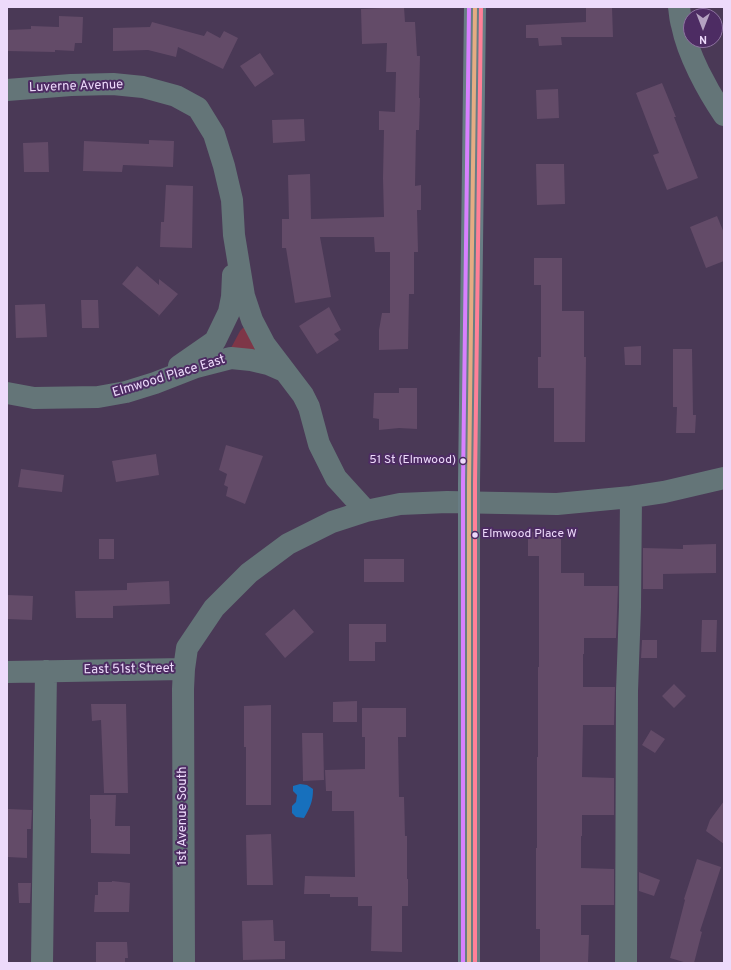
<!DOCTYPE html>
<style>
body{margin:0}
#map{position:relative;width:731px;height:970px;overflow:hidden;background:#4a3956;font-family:Overpass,sans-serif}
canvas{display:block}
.frame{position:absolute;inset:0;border:8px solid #eddafb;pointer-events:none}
.north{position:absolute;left:683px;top:8px;width:40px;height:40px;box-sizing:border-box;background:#4d2c63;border:1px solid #8d72a0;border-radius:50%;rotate:180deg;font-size:11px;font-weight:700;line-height:16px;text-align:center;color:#eddafb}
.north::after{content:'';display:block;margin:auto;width:14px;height:18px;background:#b4a2c1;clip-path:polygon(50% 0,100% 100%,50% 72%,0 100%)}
</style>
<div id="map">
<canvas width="731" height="970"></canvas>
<div class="frame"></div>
<div class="north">N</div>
</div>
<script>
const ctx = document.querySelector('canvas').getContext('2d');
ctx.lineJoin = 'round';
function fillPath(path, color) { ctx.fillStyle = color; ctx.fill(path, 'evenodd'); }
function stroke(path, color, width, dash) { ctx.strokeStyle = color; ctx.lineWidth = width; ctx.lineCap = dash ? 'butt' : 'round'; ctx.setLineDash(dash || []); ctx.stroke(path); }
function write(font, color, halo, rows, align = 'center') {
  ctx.font = font + ' Overpass,sans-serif'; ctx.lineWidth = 4; ctx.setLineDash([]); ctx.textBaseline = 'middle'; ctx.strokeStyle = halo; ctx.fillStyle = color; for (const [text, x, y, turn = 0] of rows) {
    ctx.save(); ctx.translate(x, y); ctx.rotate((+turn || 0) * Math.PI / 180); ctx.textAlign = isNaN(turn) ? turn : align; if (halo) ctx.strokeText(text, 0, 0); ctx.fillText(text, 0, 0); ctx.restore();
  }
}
const green = new Path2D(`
 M243,328H245L257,350L231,348L240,331Z`);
const water = new Path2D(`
 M300,784L307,785L313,789C313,802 310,807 304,818L296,817L292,813V806L296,802L297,795L293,791V786Z`);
const building = new Path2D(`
 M404,7L405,22H415L417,56H420L419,98H420L419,130H416L415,186L421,185V210H417L418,252H414V294H409L408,349L379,350V330L382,313H390V252H375L374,237H320L331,297L295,303L286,248H282V219H289L288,175L310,174L311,219L384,217L383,178L384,130H379V111L395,112L396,72H386L387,43L362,44L361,9Z
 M586,7H612L613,37H561L562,45L539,46L538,38H526V25L586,22Z
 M59,16L83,17L82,43H75L74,51L55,50V52L7,51V30L31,29V26L59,27Z
 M152,22L204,36L207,31L220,38L224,31L238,38L223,69L178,47L176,57L148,50L113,51V28L150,27Z
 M260,53L274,74L255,87L240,66Z
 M662,83L676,117H674L698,178L667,190L653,155L659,153L636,93Z
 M558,89L559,118L537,119L536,90Z
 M304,119L305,141L273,143L272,120Z
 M149,140L174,141L173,167L123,165L122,172L83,171L84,141L149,144Z
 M48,142L49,172H24L23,143Z
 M536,164H564L565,204L537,205Z
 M166,185L193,186L192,248L160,247L161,222H164Z
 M717,216L724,233V261L706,268L690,227Z
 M534,258H562V311H584V357H586L585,442H554V388H538V357H541V285H534Z
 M137,266L159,285V279L178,294L158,317L159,315L122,284Z
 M81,300H98L99,328H82Z
 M45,304L47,337L16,338L15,305Z
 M329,307L341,330L334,334L339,340L317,354L299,326Z
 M641,346V365H625L624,347Z
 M673,349H692L693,415H696L695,433H676L677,407H673Z
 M399,388H417V429L399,428L379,430V419L373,418L374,393H399Z
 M226,445L263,456L245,504L226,496L228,487L224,485L227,474L219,470Z
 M156,454L159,475L116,482L112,461Z
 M21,469L64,475L62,492L18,487Z
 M528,532H561V573H584V586H618L616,638H584V654H583V687H615L614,725H583L582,777L614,778V815H582V836H581V868L614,869V905H581V935H589L588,963H540V929H536V848H537V757H538V667H539V556H528Z
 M99,539H114V559H99Z
 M716,544V573L663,574V589H643V548L683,549V545Z
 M364,559H404V582H364Z
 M169,581L170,604L113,606V618H76L75,591L127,590V583Z
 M7,595L33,596L32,620L7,619Z
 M294,609L314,632L285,658L265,634Z
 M702,620H717L716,652H701Z
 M349,624H386V642H375V661H349Z
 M642,640H657V658H641Z
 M674,684L686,696L674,708L662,696Z
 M357,701V722H333V702Z
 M91,704H126L128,793H104L101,720L92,721Z
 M271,705V805H246V747H244V706Z
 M362,708H406V737H398L399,797H404L405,836H407V879H408V906H402V952L371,951L372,906H358V897H330V894H304L305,876L355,877L354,811H332V791H326L325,770L365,769V737H362Z
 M651,730L665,739L655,753L642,745Z
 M302,733H323L324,780L303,781Z
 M90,795H116L115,826H130V854L91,853V819H90Z
 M724,801V844L706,831L710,820Z
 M8,809L32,810L31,829H27V858L8,857Z
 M271,834L273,885H247L246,835Z
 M697,859L721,867L700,931L702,932L694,963H687L670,958L685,900L684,899Z
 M639,872L660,880L654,896L639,891Z
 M112,881L130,883L129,912H94L95,895H98V882H112Z
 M18,883H31L30,903H19Z
 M273,920L274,941H285V959L243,960L242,921Z
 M96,942H127L128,958H125V963H96Z`);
const minor = new Path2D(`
 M679,7C680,13 680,19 682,25C688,55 707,90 724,115
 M7,90L71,85L113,84L143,87L176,96L198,108L214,134L224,166L232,200L234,235L244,296L252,320L265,345L303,395L309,407L319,444L336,478L366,511
 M179,366L215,341L229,312L232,297L233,275
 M7,393L34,398L98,397L126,392L155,383L196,367L231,358L251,360L268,364L284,371
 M7,672L184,669
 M42,963L46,671
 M184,963L183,689L184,669L187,648L214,608L249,573L288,544L332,522L366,511L400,504L447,502L557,504L631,497L664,492L724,478
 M626,963L627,691L630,607L631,497`);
const major = new Path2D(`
 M469,963V483L475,7`);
const bus1 = new Path2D(`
 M469,963V483L475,7`);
const bus2 = new Path2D(`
 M475,963V483L481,7`);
const bus3 = new Path2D(`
 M463,963V483L469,7`);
const markers = [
 [463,461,3.5,"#eddafb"],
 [475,535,3.5,"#eddafb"]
];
const busNames = [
 ["51 St (Elmwood)",456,461],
 ["Elmwood Place W",482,535,"left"]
];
const streetNames = [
 ["Luverne Avenue",76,87,-2],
 ["Elmwood Place East",169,377,-17],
 ["East 51st Street",129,670,-1],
 ["1st Avenue South",183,816,-90]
];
fillPath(green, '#7e3647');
fillPath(water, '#1770bd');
fillPath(building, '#634b68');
stroke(minor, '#647578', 22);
stroke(major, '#687d84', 22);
stroke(bus1, '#e5ac83', 4);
stroke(bus2, '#ff8098', 4);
stroke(bus3, '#d880ff', 4);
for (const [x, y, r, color] of markers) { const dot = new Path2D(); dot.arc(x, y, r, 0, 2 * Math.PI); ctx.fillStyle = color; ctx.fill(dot); stroke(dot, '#4d2c63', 1.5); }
write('12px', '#eddafb', '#4d2c63', busNames, 'right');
write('13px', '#eddafb', '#4d2c63', streetNames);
</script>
